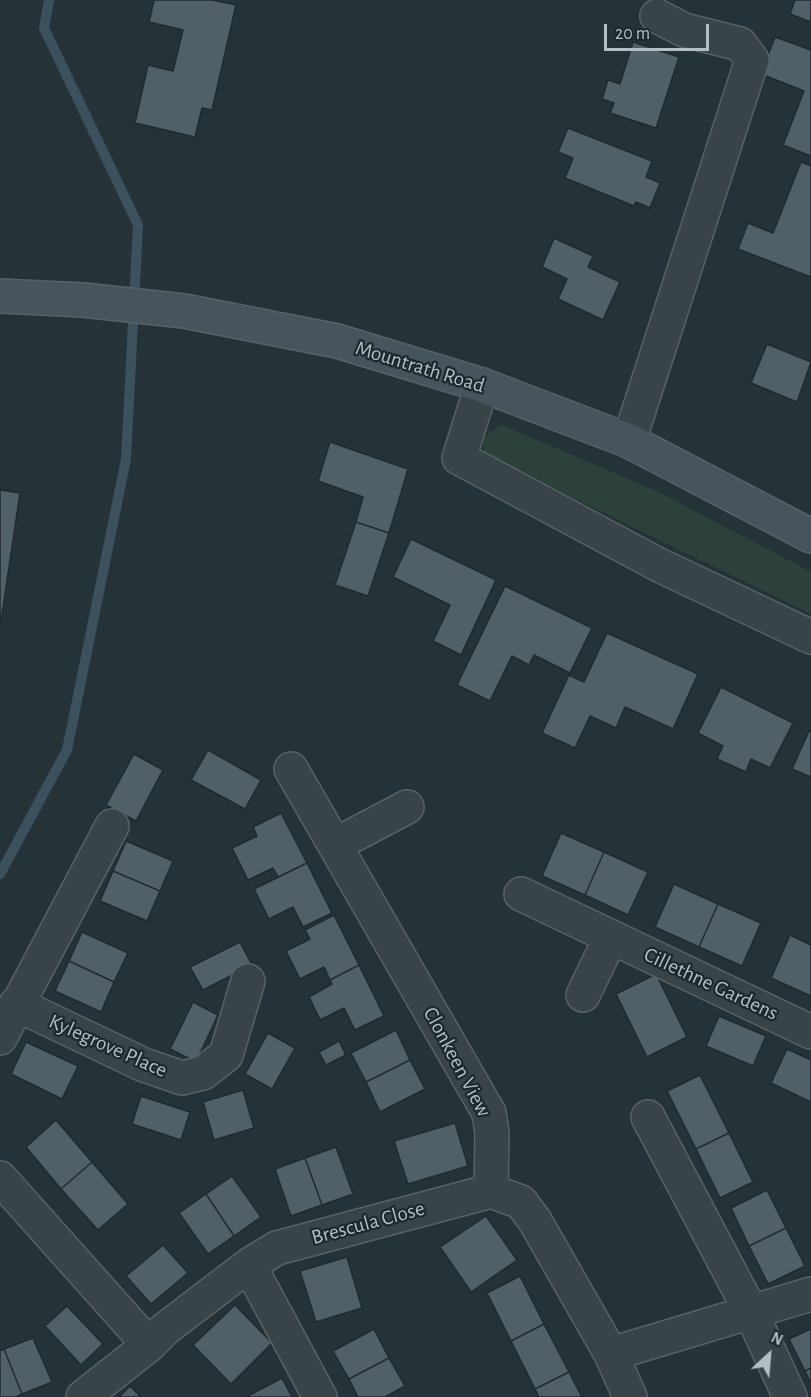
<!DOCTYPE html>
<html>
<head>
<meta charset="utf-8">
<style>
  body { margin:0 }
  #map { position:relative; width:811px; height:1397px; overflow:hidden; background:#253238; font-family:"Alegreya Sans",sans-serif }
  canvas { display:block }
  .north { position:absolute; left:739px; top:1325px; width:60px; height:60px; -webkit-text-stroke:4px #1e292e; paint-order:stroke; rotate:26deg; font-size:16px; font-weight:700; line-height:24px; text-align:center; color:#b4bfc5 }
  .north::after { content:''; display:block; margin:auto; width:21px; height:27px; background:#b4bfc5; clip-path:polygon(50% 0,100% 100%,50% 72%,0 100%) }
  .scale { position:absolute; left:604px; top:24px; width:105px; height:27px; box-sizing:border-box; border:3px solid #b4bfc5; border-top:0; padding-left:8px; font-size:18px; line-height:21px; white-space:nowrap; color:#b4bfc5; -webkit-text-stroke:4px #1e292e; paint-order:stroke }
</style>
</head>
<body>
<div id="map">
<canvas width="811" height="1397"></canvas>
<div class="north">N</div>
<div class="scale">20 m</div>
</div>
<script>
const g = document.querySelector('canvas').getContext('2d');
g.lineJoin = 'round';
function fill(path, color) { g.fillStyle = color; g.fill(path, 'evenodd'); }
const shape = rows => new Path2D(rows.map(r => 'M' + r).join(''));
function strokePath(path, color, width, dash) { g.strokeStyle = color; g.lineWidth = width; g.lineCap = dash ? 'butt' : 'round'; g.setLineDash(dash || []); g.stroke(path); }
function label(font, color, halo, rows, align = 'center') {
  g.font = font + ' "Alegreya Sans",sans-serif'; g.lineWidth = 4.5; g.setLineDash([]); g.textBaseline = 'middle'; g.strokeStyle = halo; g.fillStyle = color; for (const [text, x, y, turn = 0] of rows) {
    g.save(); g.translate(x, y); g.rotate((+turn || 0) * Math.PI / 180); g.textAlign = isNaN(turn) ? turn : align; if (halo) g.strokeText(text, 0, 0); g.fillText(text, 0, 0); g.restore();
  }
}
const green = shape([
  [501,425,655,490,811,572,811,614,485,455,481,439]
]);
const stream = shape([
  [0,874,67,750,126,459,138,225,44,28,49,0]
]);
const building = shape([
  [154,0,212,0,236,5,212,110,202,108,195,137,135,123,148,65,173,71,183,30,149,22,154,0],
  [795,0,811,0,811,22,790,14,795,0],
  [775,37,811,50,811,156,783,145,804,91,761,74,775,37],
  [633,42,679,57,656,128,610,113,614,103,602,99,608,80,620,84,633,42],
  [568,128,652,161,646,177,660,183,650,208,636,202,634,206,565,178,573,158,558,152,568,128],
  [801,162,811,166,811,277,738,249,748,223,773,233,801,162],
  [554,238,593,256,588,267,620,282,603,320,558,299,567,279,542,267,554,238],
  [767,344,811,362,797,402,751,383,767,344],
  [330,442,408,469,389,533,356,522,363,497,318,481,330,442],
  [0,490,20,493,0,628,0,490],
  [356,522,389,533,368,596,335,585,356,522],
  [411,539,496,580,461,655,433,641,450,605,393,577,411,539],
  [505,586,592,628,570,673,534,655,529,665,512,656,490,701,457,685,505,586],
  [607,633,698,674,673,729,625,707,616,728,590,716,575,748,542,733,569,675,584,682,607,633],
  [721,687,793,723,770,768,751,759,746,772,717,759,723,746,698,733,721,687],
  [809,731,811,731,811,777,792,769,809,731],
  [208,750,261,780,245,809,191,780,208,750],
  [134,754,163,770,136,821,106,805,134,754],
  [281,813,307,863,278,877,273,868,248,880,232,848,257,836,253,827,281,813],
  [561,833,604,852,585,895,542,876,561,833],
  [126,841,173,861,160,891,113,871,126,841],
  [604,852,648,872,628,915,585,895,604,852],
  [307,863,332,913,303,927,293,907,269,919,254,889,307,863],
  [113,871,160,891,147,921,100,901,113,871],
  [674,884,718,904,699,947,655,927,674,884],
  [718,904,761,923,742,966,699,947,718,904],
  [334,915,359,965,330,980,324,967,300,979,286,951,310,939,305,930,334,915],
  [82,932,128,953,114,982,69,961,82,932],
  [790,935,811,945,811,996,771,978,790,935],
  [240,942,252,965,203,990,190,967,240,942],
  [69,961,114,982,101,1012,55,991,69,961],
  [359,965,384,1016,355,1030,344,1008,320,1020,309,997,332,984,330,980,359,965],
  [656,974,687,1037,647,1057,616,994,656,974],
  [193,1002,218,1015,196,1062,170,1049,193,1002],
  [719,1016,766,1036,753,1066,706,1046,719,1016],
  [396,1030,410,1060,366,1082,351,1053,396,1030],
  [268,1033,295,1048,272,1089,245,1074,268,1033],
  [339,1041,346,1055,326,1065,319,1052,339,1041],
  [26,1042,78,1066,62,1099,11,1074,26,1042],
  [787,1049,811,1060,811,1102,771,1083,787,1049],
  [410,1060,425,1089,380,1112,366,1082,410,1060],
  [700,1075,729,1133,696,1149,667,1091,700,1075],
  [243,1090,254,1128,214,1140,203,1102,243,1090],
  [141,1096,190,1112,181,1140,132,1124,141,1096],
  [56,1120,92,1162,61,1189,26,1147,56,1120],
  [455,1123,468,1166,408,1184,394,1141,455,1123],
  [729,1133,753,1182,720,1198,696,1149,729,1133],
  [336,1147,353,1194,322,1205,305,1158,336,1147],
  [305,1158,322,1205,291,1216,275,1169,305,1158],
  [92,1162,128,1204,98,1230,61,1189,92,1162],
  [232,1176,261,1217,234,1236,206,1194,232,1176],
  [767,1190,786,1228,749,1246,731,1208,767,1190],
  [206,1194,234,1236,208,1254,179,1213,206,1194],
  [486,1216,517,1260,471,1292,440,1247,486,1216],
  [786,1228,805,1266,768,1284,749,1246,786,1228],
  [163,1245,188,1273,151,1304,126,1276,163,1245],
  [347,1257,362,1308,316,1322,300,1271,347,1257],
  [520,1276,544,1324,511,1341,487,1293,520,1276],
  [235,1305,272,1343,231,1384,193,1345,235,1305],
  [67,1306,103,1344,81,1365,45,1326,67,1306],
  [544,1324,569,1372,535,1389,511,1341,544,1324],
  [374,1329,389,1358,349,1379,333,1351,374,1329],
  [811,1329,811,1368,805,1371,789,1339,811,1329],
  [33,1338,52,1382,22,1394,4,1349,33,1338],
  [4,1349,22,1394,16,1397,0,1397,0,1351,4,1349],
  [389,1358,405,1386,385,1397,358,1397,349,1379,389,1358],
  [811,1368,811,1383,805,1371,811,1368],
  [569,1372,582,1397,539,1397,535,1389,569,1372],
  [282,1378,292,1397,246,1397,282,1378],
  [130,1386,141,1397,119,1397,130,1386]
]);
const minor = shape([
  [482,385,459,458,659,565,811,637],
  [629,441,752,60,740,44,684,30,657,16],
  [291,769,489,1113,492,1133,491,1191],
  [335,845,407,807],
  [521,894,811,1032],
  [583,995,611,937],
  [16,1004,144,1065,182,1078,203,1073,226,1055,248,981],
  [0,1038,112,826],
  [648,1117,751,1312,790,1397],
  [0,1178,149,1345],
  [491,1191,521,1202,535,1221,611,1354,630,1397],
  [249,1265,320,1397],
  [611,1354,811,1294],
  [83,1397,149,1345,165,1329,249,1265,277,1248,491,1191]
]);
const secondary = shape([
  [0,296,83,300,184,311,337,341,482,385,629,441,811,536]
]);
const streetNames = [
  ["Mountrath Road",420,367,17],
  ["Cillethne Gardens",711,984,25],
  ["Kylegrove Place",108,1046,24],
  ["Clonkeen View",457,1062,62],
  ["Brescula Close",368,1223,-15]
];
fill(green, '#2d413b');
strokePath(stream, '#3b525e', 10);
fill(building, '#516067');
strokePath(building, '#202b30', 1.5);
strokePath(minor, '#576267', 36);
strokePath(secondary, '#576267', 36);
strokePath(minor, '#394449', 33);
strokePath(secondary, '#47545c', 33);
label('21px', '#b4bfc5', '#1e292e', streetNames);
</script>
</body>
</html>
